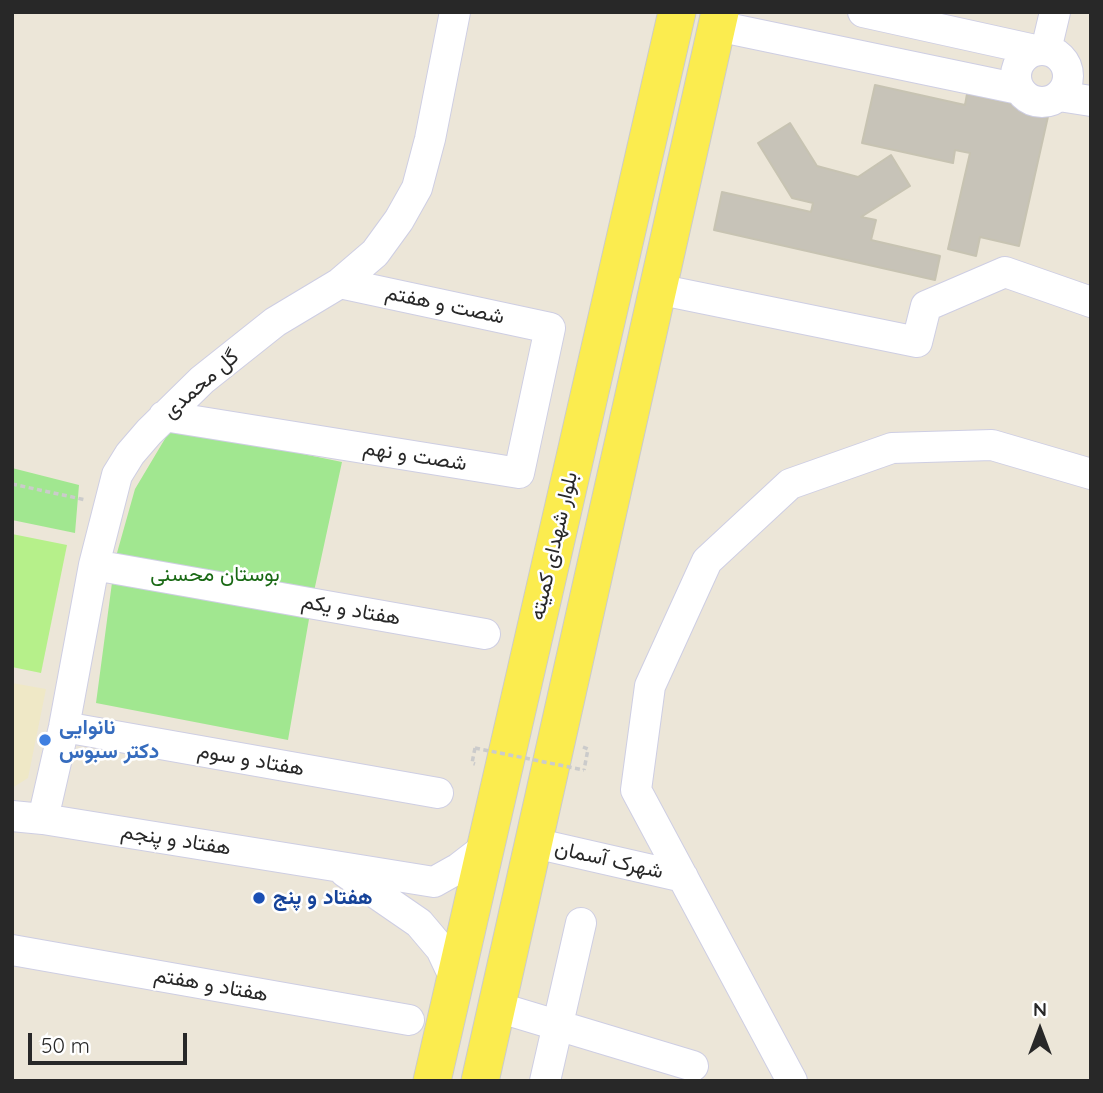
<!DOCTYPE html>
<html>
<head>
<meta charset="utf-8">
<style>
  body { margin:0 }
  #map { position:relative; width:1103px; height:1093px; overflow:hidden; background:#ece6d8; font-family:Quicksand,sans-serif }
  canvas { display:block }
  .frame { position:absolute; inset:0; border:14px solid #282828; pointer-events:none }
  .north { position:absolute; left:1005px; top:995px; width:70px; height:70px; -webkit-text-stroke:5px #fff; paint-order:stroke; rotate:0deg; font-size:19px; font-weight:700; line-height:28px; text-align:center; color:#282828 }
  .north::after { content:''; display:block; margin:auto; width:24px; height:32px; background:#282828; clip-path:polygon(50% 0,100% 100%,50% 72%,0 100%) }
  .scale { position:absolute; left:28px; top:1033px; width:159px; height:32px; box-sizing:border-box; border:4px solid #282828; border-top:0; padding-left:9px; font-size:21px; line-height:24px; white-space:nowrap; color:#282828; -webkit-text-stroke:5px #fff; paint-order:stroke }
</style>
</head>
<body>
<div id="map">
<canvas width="1103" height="1093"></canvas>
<div class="frame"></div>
<div class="north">N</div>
<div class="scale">50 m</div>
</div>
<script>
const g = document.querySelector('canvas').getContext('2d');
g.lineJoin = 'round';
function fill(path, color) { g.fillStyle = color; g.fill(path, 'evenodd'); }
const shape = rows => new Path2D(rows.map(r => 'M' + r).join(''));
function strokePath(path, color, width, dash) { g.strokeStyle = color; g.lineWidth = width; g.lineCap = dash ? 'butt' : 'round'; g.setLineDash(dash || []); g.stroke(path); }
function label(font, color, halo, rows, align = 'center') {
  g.font = font + ' Quicksand,Vazirmatn,sans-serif'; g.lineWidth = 5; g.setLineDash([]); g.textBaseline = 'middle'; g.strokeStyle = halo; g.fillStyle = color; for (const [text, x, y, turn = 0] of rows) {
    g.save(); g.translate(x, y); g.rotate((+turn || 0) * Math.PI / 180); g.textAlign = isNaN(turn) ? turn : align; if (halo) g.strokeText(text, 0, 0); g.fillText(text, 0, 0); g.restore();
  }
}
const education = shape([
  [12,683,46,689,28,778,12,788]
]);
const green = shape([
  [172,427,342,462,313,596,288,740,96,703,115,560,135,489],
  [12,468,79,485,75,533,12,520]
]);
const pitch = shape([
  [12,534,67,545,41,673,12,667]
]);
const building = shape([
  [875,85,965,105,967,94,1049,112,1019,246,980,237,976,256,948,249,970,153,955,150,953,163,862,143,875,85],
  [790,123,817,166,858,177,891,155,910,186,861,217,876,220,871,240,940,256,935,280,714,230,722,192,811,212,813,203,792,198,758,143,790,123]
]);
const path = shape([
  [12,484,86,500],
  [583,747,588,749,584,770],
  [475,748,472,763,475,764]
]);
const minor = shape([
  [863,12,1035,50],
  [717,26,1019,89],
  '1016 76a26 26 0 1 1 52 0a26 26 0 1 1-52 0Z',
  [1046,50,1055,12],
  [1059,96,1091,101],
  [657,289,917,342,926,306,1005,272,1091,302],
  [164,416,519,473,550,328,340,283],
  [94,565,485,634],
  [64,727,438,793],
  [12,816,43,819,434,882,459,868,485,848],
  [43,819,64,727,94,565,117,475,130,454,149,432,202,380,275,322,340,283,375,253,399,220,417,188,430,139,455,12],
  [534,843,683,877],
  [345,872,419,923,441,949,456,981],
  [12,950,409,1020],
  [497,1007,693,1066],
  [545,1081,581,923],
  [792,1081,636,790,650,686,707,561,790,484,892,448,992,445,1091,474]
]);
const major = shape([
  [432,1081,677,12],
  [480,1081,720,12]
]);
const pathBridge = shape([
  [475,748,584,770]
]);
const markers = [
  [45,740,7,"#3f7fe0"],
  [259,898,7,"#1a4fb4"]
];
const streetNames = [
  ["شصت و هفتم",445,305,12],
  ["گل محمدی",201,384,-41],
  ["شصت و نهم",415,456,9],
  ["بلوار شهدای کمیته",554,546,-77],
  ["هفتاد و یکم",351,610,10],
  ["هفتاد و سوم",251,760,10],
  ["هفتاد و پنجم",176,840,9],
  ["شهرک آسمان",609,860,13],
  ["هفتاد و هفتم",211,985,10]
];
const parkNames = [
  ["بوستان محسنی",215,575]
];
const shopNames = [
  ["نانوایی",59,728],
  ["دکتر سبوس",59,752]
];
const transitNames = [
  ["هفتاد و پنج",273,898]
];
fill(education, '#efe8c6');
fill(green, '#a1e790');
fill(pitch, '#b6f08a');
fill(building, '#c7c3b8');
strokePath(building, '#c7c3b2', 2);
strokePath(minor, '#cecee3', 32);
strokePath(major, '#cbcbcb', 39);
strokePath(path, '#cbcbcb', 3.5, [5, 3.5]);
strokePath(minor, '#fff', 30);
strokePath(major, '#fbec4f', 37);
strokePath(pathBridge, '#cbcbcb', 3.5, [5, 3.5]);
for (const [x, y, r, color] of markers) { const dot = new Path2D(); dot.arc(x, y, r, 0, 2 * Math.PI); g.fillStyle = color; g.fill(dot); strokePath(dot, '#fff', 2.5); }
label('21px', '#282828', '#fff', streetNames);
label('21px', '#196914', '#fff', parkNames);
label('bold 21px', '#366cbe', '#fff', shopNames, 'left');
label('bold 21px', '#164399', '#fff', transitNames, 'left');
</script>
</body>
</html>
